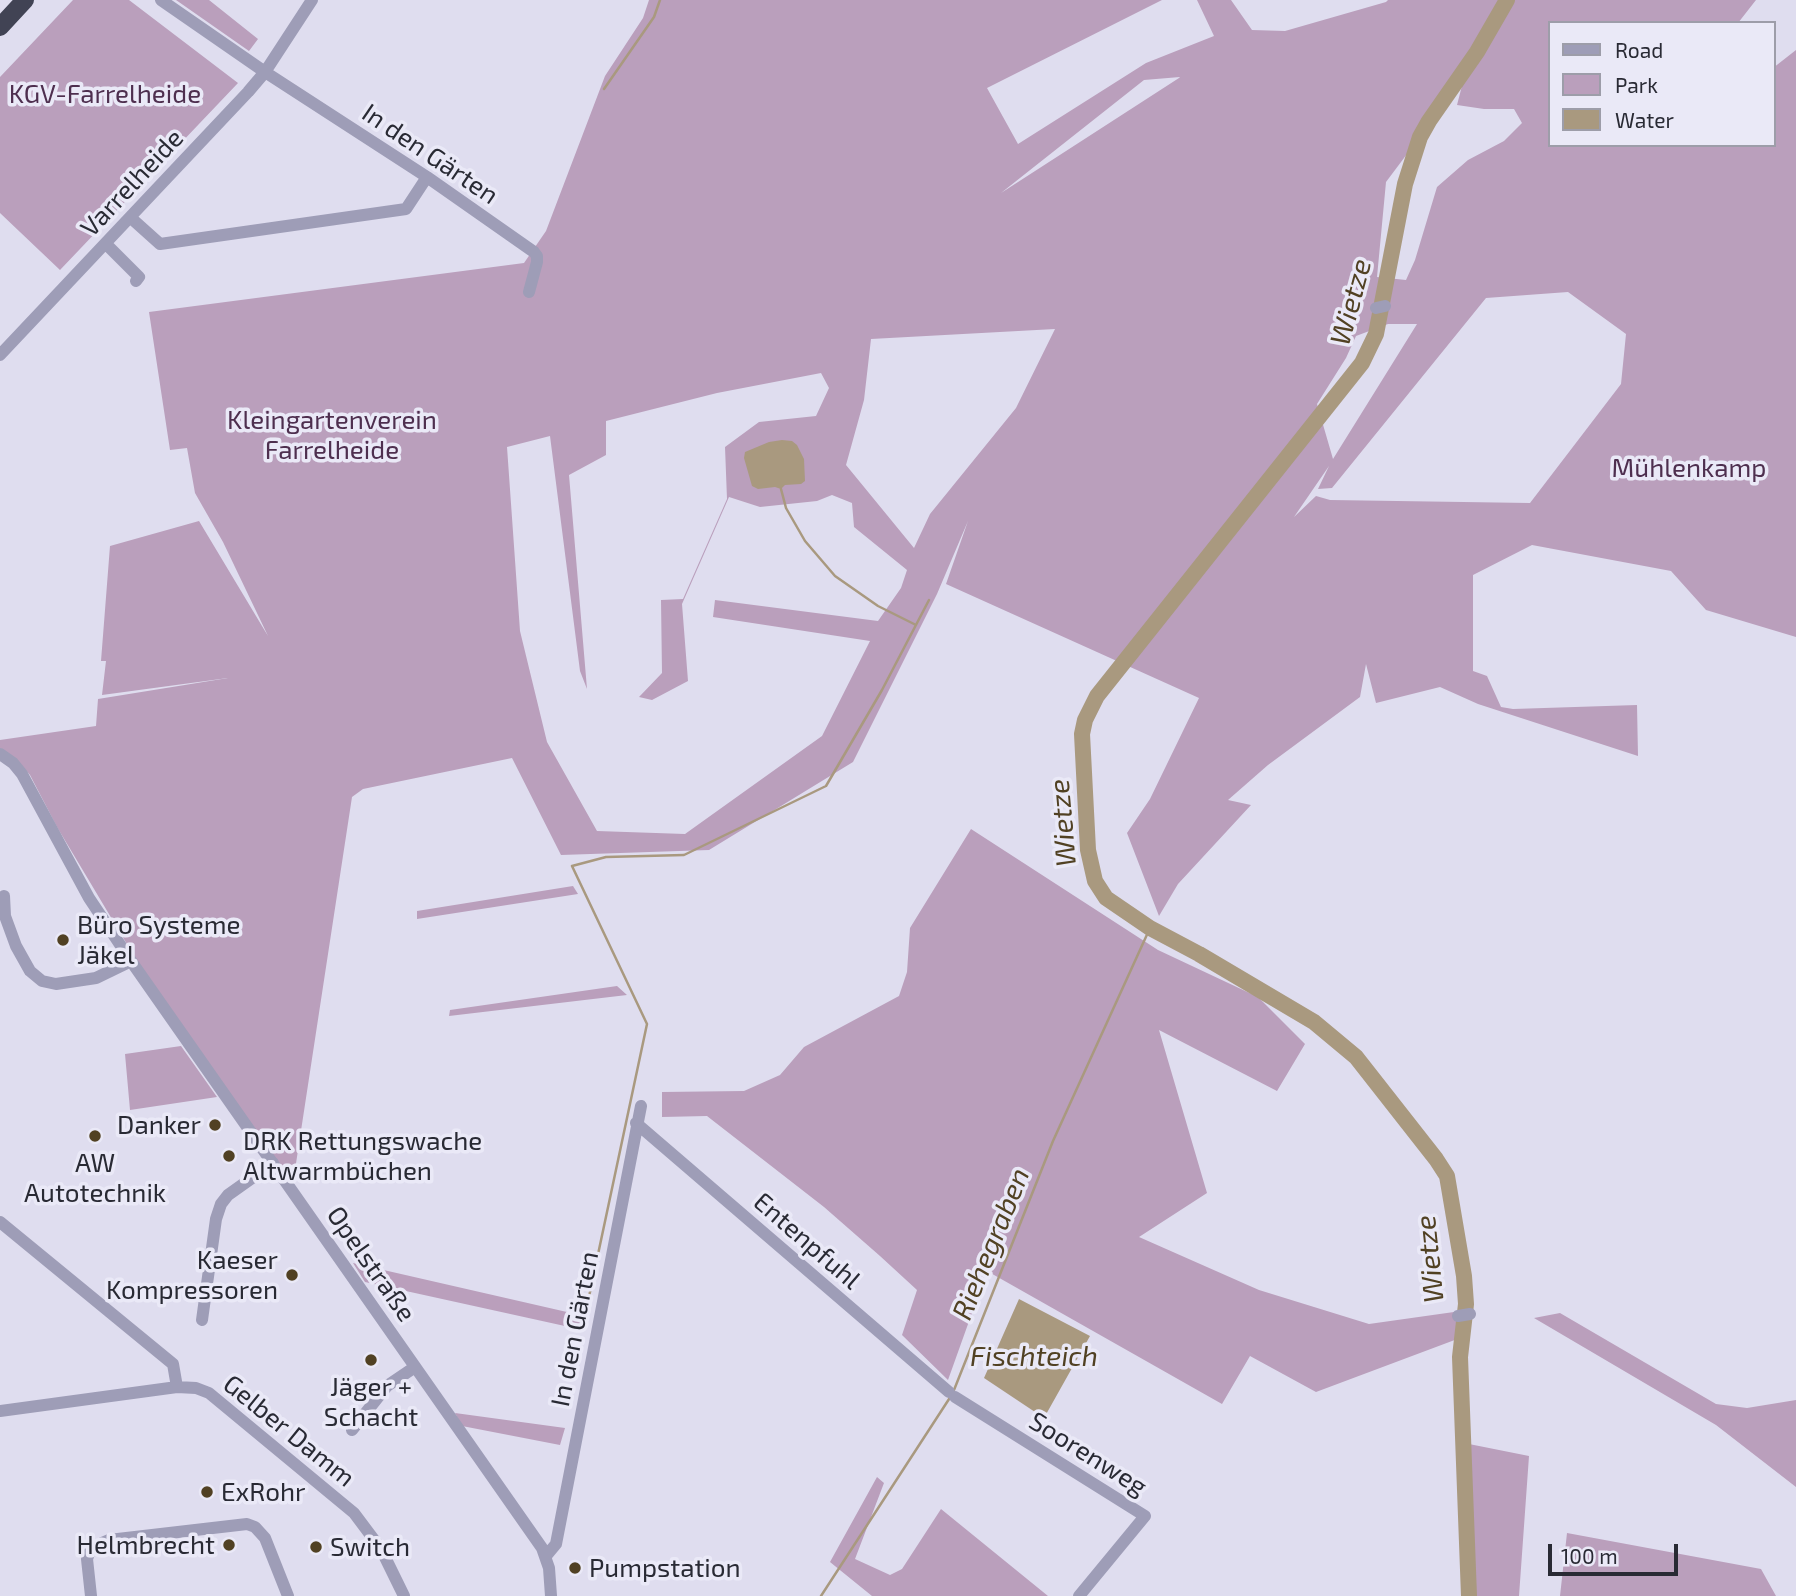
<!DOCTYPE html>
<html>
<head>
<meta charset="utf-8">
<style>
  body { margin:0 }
  #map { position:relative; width:1796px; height:1596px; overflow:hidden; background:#dfddef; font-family:"Exo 2",sans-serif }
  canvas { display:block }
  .legend { position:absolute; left:1548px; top:21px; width:228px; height:126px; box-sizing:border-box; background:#eae9f7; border:2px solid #9d9da9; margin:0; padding:9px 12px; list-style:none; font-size:21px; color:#292a34 }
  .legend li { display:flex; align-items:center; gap:14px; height:35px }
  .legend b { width:35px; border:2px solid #9d9da9 }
  .scale { position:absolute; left:1548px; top:1544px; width:130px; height:32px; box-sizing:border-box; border:4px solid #292a34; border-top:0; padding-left:9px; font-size:21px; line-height:24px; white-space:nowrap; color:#292a34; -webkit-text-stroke:5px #eae9f7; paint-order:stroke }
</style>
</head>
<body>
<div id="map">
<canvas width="1796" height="1596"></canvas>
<ul class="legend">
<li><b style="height:9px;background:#9e9db7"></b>Road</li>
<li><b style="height:19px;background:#ba9fbc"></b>Park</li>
<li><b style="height:19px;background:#a9997f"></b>Water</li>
</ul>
<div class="scale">100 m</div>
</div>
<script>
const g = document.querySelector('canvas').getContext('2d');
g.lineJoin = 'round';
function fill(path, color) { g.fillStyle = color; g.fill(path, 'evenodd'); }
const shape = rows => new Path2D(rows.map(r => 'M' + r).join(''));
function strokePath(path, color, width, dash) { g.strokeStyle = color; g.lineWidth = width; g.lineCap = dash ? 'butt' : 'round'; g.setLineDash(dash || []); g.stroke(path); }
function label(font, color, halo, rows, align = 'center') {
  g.font = font + ' "Exo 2",sans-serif'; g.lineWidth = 7; g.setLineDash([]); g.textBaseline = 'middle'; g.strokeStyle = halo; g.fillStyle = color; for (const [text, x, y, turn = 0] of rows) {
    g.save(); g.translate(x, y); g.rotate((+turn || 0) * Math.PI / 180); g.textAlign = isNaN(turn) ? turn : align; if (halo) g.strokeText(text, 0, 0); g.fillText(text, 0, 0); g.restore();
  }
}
const green = shape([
  [73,0,129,0,238,83,60,270,0,213,0,77],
  [176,0,209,0,258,39,249,51],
  [649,0,1162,0,987,88,1018,144,1146,63,1214,36,1197,0,1231,0,1252,30,1285,31,1386,2,1388,0,1756,0,1738,23,1549,23,1549,145,1773,145,1773,68,1796,50,1796,637,1706,610,1671,571,1532,545,1473,575,1473,671,1487,676,1501,707,1513,709,1637,705,1638,756,1478,704,1440,687,1376,703,1366,664,1360,697,1268,765,1228,800,1251,805,1178,884,1159,916,1127,833,1150,799,1199,698,946,584,968,521,937,594,853,762,709,850,561,855,512,758,363,789,352,797,293,1183,140,966,57,827,30,775,15,758,0,748,0,740,96,726,98,699,228,678,102,695,106,661,101,661,110,546,199,521,268,636,223,542,195,493,187,448,170,450,149,312,524,263,546,231,605,76,643,18],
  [1180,77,1179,78,1001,193,1144,80],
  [1464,78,1457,105,1484,109,1514,109,1522,123,1504,141,1468,160,1437,187,1415,260,1406,280,1377,277,1386,182],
  [1568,292,1626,334,1621,384,1530,503,1330,500,1316,496,1294,517,1329,466,1318,489,1332,488,1486,298],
  [1388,324,1417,324,1333,459,1317,404,1346,358,1356,336],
  [1055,329,1016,408,930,514,914,548,846,465,864,400,871,339],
  [821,373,829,388,816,416,759,422,725,447,727,499,683,599,661,600,662,673,639,697,652,700,688,681,682,604,729,497,760,507,817,501,832,495,852,503,854,527,907,570,901,588,878,621,715,600,713,617,870,641,822,736,685,834,597,831,547,742,520,631,507,447,550,436,580,671,587,689,569,475,606,455,606,421,717,393],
  [971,829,1158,950,1258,997,1305,1044,1277,1091,1159,1030,1207,1193,1139,1237,1259,1290,1369,1324,1461,1311,1460,1338,1316,1392,1250,1356,1222,1404,987,1271,948,1380,902,1335,917,1290,880,1256,824,1207,707,1116,662,1117,662,1092,744,1091,780,1075,804,1047,899,996,907,972,910,928],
  [573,886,578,894,417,919,417,911],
  [617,986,627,995,449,1016,450,1010],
  [181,1046,217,1097,130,1110,125,1054],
  [353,1263,580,1315,583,1330,365,1282],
  [1560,1313,1716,1404,1747,1408,1796,1400,1796,1487,1716,1425,1534,1318],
  [455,1413,565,1428,560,1445,462,1426],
  [1464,1443,1529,1456,1519,1596,1469,1596],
  [877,1477,884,1483,855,1559,890,1575,902,1569,941,1509,1048,1596,872,1596,830,1562],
  [1567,1533,1761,1569,1776,1596,1560,1596]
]);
const water = shape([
  [782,440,792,441,797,445,804,459,805,481,801,484,785,485,781,489,775,487,758,489,752,486,744,458,745,452,769,442],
  [1019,1299,1090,1336,1044,1418,984,1378]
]);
const stream = shape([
  [604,89,654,17,660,0],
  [781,489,786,508,805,541,835,576,878,606,916,625],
  [587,1306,647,1024,572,866,606,857,684,855,826,786,882,690,929,600],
  [954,1390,1053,1141,1150,928],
  [821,1596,951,1396]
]);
const river = shape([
  [1469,1596,1460,1357,1466,1304,1464,1276,1447,1176,1436,1159,1356,1057,1314,1022,1199,954,1150,928,1106,898,1095,881,1088,850,1082,734,1085,720,1097,696,1362,363,1376,334,1405,184,1420,137,1429,121,1477,52,1507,0]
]);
const minor = shape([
  [161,0,265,72,427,177,534,252,537,256,537,262,529,292],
  [131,218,160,244,406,209,427,177],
  [106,244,139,277,136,281],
  [1376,308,1385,306],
  [0,355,248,92,265,72,312,0],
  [0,754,13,763,22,774,89,898,131,961,542,1548,549,1568,551,1596],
  [4,896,5,916,16,946,30,971,42,981,56,984,96,978,131,961],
  [636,1123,949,1392],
  [0,1222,173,1364,177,1387],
  [1458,1316,1470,1314],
  [202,1320,216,1219,221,1204,228,1195,273,1163],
  [955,1397,1145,1516,1079,1596],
  [0,1411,177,1387,196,1388,209,1393,354,1513,381,1549,404,1596],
  [352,1430,387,1386,415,1367],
  [546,1556,556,1544,641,1106],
  [91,1596,87,1559,90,1551,102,1543,109,1540,247,1524,255,1527,265,1538,288,1596]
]);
const highway = shape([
  [0,27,25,0]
]);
const markers = [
  [63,940,7,"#514123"],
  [215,1125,7,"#514123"],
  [95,1136,7,"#514123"],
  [229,1156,7,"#514123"],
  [292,1275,7,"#514123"],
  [371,1360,7,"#514123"],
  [207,1492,7,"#514123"],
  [229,1545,7,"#514123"],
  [316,1547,7,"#514123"],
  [575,1568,7,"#514123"]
];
const parkNames = [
  ["KGV-Farrelheide",105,94],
  ["Kleingartenverein",332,420],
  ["Farrelheide",332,450],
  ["Mühlenkamp",1689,468]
];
const streetNames = [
  ["In den Gärten",430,154,34],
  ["Varrelheide",132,183,-47],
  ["Entenpfuhl",807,1241,41],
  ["Opelstraße",371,1264,55],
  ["In den Gärten",575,1329,-79],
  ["Gelber Damm",289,1431,39],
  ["Soorenweg",1088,1454,32]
];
const poiNames = [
  ["Büro Systeme",77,925],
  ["Jäkel",77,955],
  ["Danker",201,1125,"right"],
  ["DRK Rettungswache",243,1141],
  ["Altwarmbüchen",243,1171],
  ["AW",95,1163,"center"],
  ["Autotechnik",95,1193,"center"],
  ["Kaeser",278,1260,"right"],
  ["Kompressoren",278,1290,"right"],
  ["Jäger +",371,1387,"center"],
  ["Schacht",371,1417,"center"],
  ["ExRohr",221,1492],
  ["Helmbrecht",215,1545,"right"],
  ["Switch",330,1547],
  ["Pumpstation",589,1568]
];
const waterNames = [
  ["Wietze",1351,302,-75],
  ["Wietze",1063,823,-95],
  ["Riehegraben",991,1244,-68],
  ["Wietze",1430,1259,-96],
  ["Fischteich",1034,1357]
];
fill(green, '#ba9fbc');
fill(water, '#a9997f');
strokePath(stream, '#a9997f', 2.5);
strokePath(river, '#a9997f', 16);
strokePath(minor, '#9e9db7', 12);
strokePath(highway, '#414354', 18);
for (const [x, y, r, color] of markers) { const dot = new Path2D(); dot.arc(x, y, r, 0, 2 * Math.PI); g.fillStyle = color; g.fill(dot); strokePath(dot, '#eae9f7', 2.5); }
label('26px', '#4e2f4f', '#eae9f7', parkNames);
label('26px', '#292a34', '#eae9f7', streetNames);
label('26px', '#292a34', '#eae9f7', poiNames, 'left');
label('italic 28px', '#514123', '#eae9f7', waterNames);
</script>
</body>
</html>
